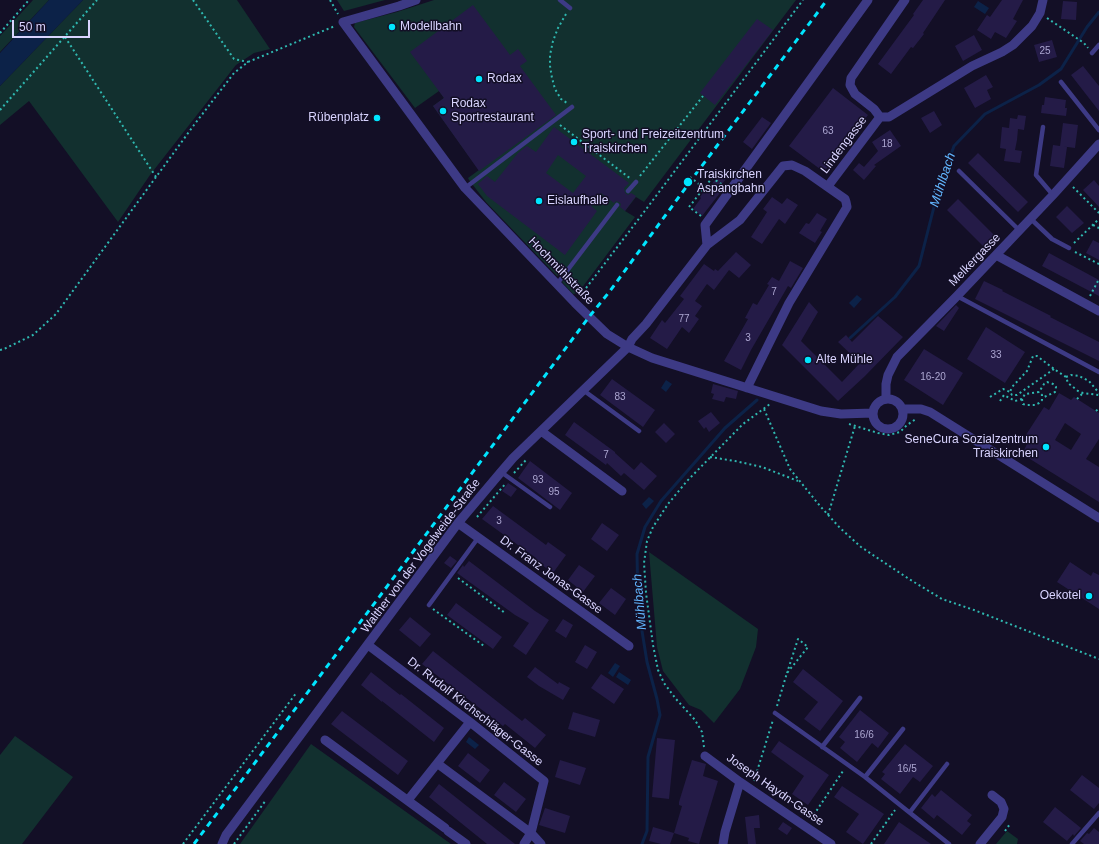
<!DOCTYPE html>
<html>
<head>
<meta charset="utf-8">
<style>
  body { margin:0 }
  #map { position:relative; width:1099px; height:844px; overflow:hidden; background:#130f26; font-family:Helvetica,sans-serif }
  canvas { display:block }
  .scale { position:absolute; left:12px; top:20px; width:78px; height:18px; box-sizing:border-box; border:2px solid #d9d4ff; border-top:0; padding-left:5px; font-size:12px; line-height:14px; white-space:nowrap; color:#d9d4ff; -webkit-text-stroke:3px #130f26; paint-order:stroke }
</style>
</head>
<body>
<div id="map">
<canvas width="1099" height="844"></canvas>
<div class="scale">50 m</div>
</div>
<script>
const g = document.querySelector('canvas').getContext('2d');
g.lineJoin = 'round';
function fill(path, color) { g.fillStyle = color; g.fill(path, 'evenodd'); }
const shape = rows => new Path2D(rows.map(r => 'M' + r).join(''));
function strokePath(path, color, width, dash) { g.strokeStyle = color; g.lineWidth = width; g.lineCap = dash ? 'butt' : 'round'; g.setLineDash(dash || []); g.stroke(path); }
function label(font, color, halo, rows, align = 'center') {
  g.font = font + ' Helvetica,sans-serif'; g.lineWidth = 3; g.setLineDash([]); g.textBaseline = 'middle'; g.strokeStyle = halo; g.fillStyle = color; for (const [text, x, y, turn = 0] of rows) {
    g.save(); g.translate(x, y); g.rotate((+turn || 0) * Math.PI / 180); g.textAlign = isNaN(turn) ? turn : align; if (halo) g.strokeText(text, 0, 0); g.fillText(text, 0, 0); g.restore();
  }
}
const green = shape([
  [33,0,49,0,0,52,0,36],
  [83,0,237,0,270,49,254,53,236,65,150,175,118,222,29,101,0,125,0,86],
  [337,0,385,0,344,11],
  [434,0,796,0,644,202,636,197,625,211,635,217,578,293,573,294,562,282,564,279,559,275,557,276,486,202,469,180,468,178,479,170,433,106,444,98,439,91,415,108,354,27,355,23,397,12],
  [649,552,758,629,756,647,740,689,714,723,701,710,689,705,663,671,657,647],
  [15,736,73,777,22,844,0,844,0,755],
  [311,744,451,844,240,844],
  [1007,831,1018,839,1017,844,996,844]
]);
const water = shape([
  [49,0,83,0,0,86,0,53],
  [978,1,989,8,985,14,974,7],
  [857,295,862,299,854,308,849,303],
  [666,380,672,384,666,392,661,388],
  [649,497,654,501,646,509,642,504],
  [615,663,620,666,613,677,608,673],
  [619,672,631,680,628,685,616,677],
  [469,737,479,745,475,749,466,742]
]);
const stream = shape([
  [850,338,895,297,919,266,938,191,954,146,985,114,1039,85,1061,69,1087,27,1099,12],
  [642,844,647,831,648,757,660,715,657,699,647,662,638,606,637,554,645,527,661,501,725,428,757,400]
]);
const building = shape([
  [923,0,945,0,923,33,924,34,913,48,911,47,891,74,878,64,914,15,913,14],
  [1002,0,1023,0,1013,19,1017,21,1006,38,995,32,991,39,977,30,987,15,990,17],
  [1063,1,1077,2,1076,20,1061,19],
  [473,5,510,55,518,49,527,61,520,66,556,115,479,171,433,106,444,98,410,52],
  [757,19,773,30,715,105,700,93],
  [974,35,982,50,963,61,955,46],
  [1052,40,1057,57,1039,62,1034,45],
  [1083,66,1099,86,1099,111,1071,75],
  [986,75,993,87,987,90,991,99,975,108,964,88],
  [833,88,868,115,824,172,789,146],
  [1045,97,1066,100,1065,108,1067,108,1066,116,1041,113,1042,105,1044,105],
  [934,111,942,125,930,133,921,118],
  [1018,115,1026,116,1024,130,1018,129,1017,140,1015,150,1022,151,1020,163,1004,161,1006,149,1000,148,1002,127,1009,128,1010,118,1017,119],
  [762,117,771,123,752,149,743,142],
  [1063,123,1078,125,1075,148,1060,146],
  [554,127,629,183,624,188,625,193,628,195,631,193,636,196,625,211,620,207,621,204,619,202,616,201,614,203,601,193,591,206,597,211,565,255,487,196,478,184,487,176,495,182,518,153,527,146,536,152],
  [558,155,586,176,573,193,546,173],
  [890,130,901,146,874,165,876,166,864,180,853,170,859,163,864,167,878,151,872,142],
  [1053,145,1067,147,1064,168,1050,166],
  [978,153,1028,202,1018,212,968,163],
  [721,172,728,177,720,186,722,188,719,192,720,193,702,216,693,209,701,198,700,197,709,184,711,185],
  [1094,180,1099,186,1099,207,1083,190],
  [772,197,782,204,787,198,798,205,785,224,779,219,762,244,751,237,767,212,763,209],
  [958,199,995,236,984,247,947,210],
  [1067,206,1084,223,1072,233,1056,217],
  [817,213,827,219,820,231,822,232,815,243,799,233,806,223,809,224],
  [1093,240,1099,243,1099,260,1086,253],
  [736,252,751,265,739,278,729,270,714,290,707,284,695,301,702,306,695,316,699,319,689,333,682,327,667,349,650,338,662,320,665,323,684,299,680,296,704,264,714,271,715,269,718,271],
  [1049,253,1099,280,1099,296,1042,266],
  [790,261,803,268,791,288,788,286,751,350,741,370,724,361,748,319,745,318,753,303,757,305,769,285,767,284,772,277,779,281],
  [984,281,1003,290,1002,291,1051,316,1050,317,1099,342,1099,361,975,299],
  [809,302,818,312,801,341,842,382,860,363,838,342,846,335,852,342,878,316,903,337,865,376,838,401,782,345],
  [956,305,959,308,944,331,936,326],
  [986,327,1025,352,1005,383,967,359],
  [924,349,963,373,943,405,904,380],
  [612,379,655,410,643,427,600,395],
  [713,384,738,391,736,399,726,397,724,402,712,399,714,394,711,393],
  [1059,393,1071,400,1074,397,1099,413,1099,439,1086,459,1099,467,1099,502,1022,454,1027,444,1022,441,1044,407,1049,410],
  [1065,423,1081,434,1071,450,1055,440],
  [711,412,720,423,709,432,706,427,704,429,698,421],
  [574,422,615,452,615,453,634,470,641,462,657,476,644,490,624,473,621,476,607,463,606,465,565,435],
  [664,423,675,434,666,443,655,432],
  [530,461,572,493,560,510,518,478],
  [508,483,517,489,511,497,502,491],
  [493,506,546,545,548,542,566,555,553,573,535,560,536,558,482,519],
  [602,523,619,535,607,551,591,539],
  [450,556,457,561,451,568,444,563],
  [469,561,535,611,549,620,526,655,513,646,529,623,515,615,457,573,463,565,464,567],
  [1070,562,1091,576,1093,572,1099,575,1099,609,1057,582],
  [579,565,595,576,583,592,568,580],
  [611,588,626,599,615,615,599,603],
  [456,603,502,637,493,649,447,615],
  [410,617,431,634,420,647,399,630],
  [563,619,573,625,566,638,555,631],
  [585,645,597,652,587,669,575,662],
  [433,651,522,721,525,718,546,735,535,748,505,724,503,726,422,664],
  [535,667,558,684,559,682,570,688,563,700,539,686,527,677],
  [803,669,843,701,820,731,804,719,818,702,793,682],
  [371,672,400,695,401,694,444,728,434,742,382,701,382,702,361,685],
  [601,674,624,689,614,704,591,688],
  [860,710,889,733,878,748,872,743,857,762,840,748,845,742,839,737],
  [342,711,408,761,398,775,331,724],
  [573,712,600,720,595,737,568,729],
  [657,738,675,740,669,799,652,797],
  [779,741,829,775,808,805,792,794,804,776,771,752],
  [905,744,933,766,920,782,913,777,900,794,881,779,885,774,882,772],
  [468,753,490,770,480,783,458,766],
  [560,760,586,768,580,785,555,777],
  [692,760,706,764,703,776,718,781,699,844,688,841,689,838,674,833,682,806,679,805,679,802],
  [1082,775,1099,788,1099,803,1094,809,1070,790],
  [504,782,526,799,516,812,494,795],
  [439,784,487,822,515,844,487,844,429,797],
  [842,786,884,814,863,844,846,832,859,814,834,797],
  [941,790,972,815,967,821,971,824,962,835,937,815,934,819,921,808,932,794,935,797],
  [1055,807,1081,828,1074,836,1073,834,1067,841,1043,822],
  [545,808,570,816,565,833,539,825],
  [759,815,760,828,754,828,756,844,748,844,745,817],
  [783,822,792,828,787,835,778,829],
  [899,822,931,844,884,844],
  [653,827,674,833,670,844,661,844,649,841],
  [1094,828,1099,832,1099,844,1084,844,1080,841,1087,833,1089,834]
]);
const path = shape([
  [193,0,234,59,248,62],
  [330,0,338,14],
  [566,14,558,28,553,41,550,55,550,66,552,78,555,89,561,99,567,103],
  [1047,18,1084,43,1088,48],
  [0,33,29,0],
  [65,37,156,177],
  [0,110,97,0],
  [560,125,631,179],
  [640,176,703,96],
  [690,177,704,188,712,178,723,185],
  [1073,187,1099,213],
  [701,216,689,207,704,188],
  [1093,225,1099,228],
  [1074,243,1099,219],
  [1075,252,1099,264],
  [580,296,644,212,803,0],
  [1090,296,1099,279],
  [0,350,4,349,33,335,56,314,194,125,234,73,248,62,335,26],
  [1054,369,1017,395,1012,395,1010,392,1012,387,1027,371,1033,356,1037,356,1054,369,1066,377,1068,383,1078,391,1083,393,1099,395],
  [1066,377,1071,375,1079,376,1089,381,1099,393],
  [990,397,1003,389,1010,392],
  [1022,399,1023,404,1026,405,1035,405,1039,403,1042,400,1042,395,1039,392],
  [1077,399,1083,393],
  [1000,401,1004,395,1015,401,1022,399,1025,394,1039,392,1044,384,1047,382,1053,384,1056,387,1055,392,1042,398],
  [764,409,790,469,820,506,840,528,861,547,909,579,942,599,974,610,1099,659],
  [1096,411,1099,408],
  [849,424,878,433,889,435,900,432,907,425,916,419],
  [1009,440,1024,439],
  [710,457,735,461,762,467,798,481],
  [514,473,526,460],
  [828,515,855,426],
  [477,517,506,483],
  [458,578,505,613],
  [433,609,484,646],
  [777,706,787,673,808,647,798,639,787,673],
  [704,747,702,732,695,720,676,699,664,683,658,670,653,645,646,593,644,563,647,541,653,527,668,504,687,481,743,424,770,404],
  [754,781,773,720],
  [811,819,843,771],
  [1005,831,1010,824,1009,824],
  [183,844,297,692],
  [234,844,266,800],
  [871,844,895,810]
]);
const lane = shape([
  [560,0,570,8],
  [1092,53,1099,45],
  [1061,82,1099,130],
  [1043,127,1036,175,1053,195],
  [959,171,1019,230],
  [465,188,572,107],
  [628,191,636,182],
  [1031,219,1052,239,1069,248],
  [557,284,617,205],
  [957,296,1099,372],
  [583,390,639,431],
  [501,472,550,507],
  [429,605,478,538],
  [775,713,865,777,949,844],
  [822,747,860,698],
  [865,777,903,729],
  [910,812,947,764],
  [1072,844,1099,813]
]);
const street = shape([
  [416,0,399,6,343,22,465,188,575,303,607,334,628,347,652,358,821,411,841,414,873,413],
  [880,117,889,117,972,66,1002,52,1013,45,1032,26,1040,13,1043,0],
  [880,117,874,109,855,94,850,85,851,78,905,0],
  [828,186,880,117],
  [707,245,705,225,868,0],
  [996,255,1099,311],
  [886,399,886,384,888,375,897,357,957,296,1053,195,1099,144],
  '873 414a15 15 0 1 1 30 0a15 15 0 1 1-30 0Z',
  [902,409,921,409,930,412,1099,518],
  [541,431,622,491],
  [458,523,629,646],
  [368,645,470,722,544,781,531,833,541,844],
  [325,740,445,828],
  [705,756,740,782,831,844],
  [438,764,531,833,524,844],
  [408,800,470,722],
  [448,831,466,844],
  [222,844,226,835,458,523,501,472,513,458,628,347,632,339,646,324,707,245,740,220,783,166,792,165,805,171,845,199,846,202,847,207,789,303,747,388],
  [723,844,725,832,740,782],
  [980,844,1002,817,1004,809,1001,802,992,795]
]);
const rail = shape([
  [194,844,589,317,610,291,695,175,827,0]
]);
const markers = [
  [392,27,4,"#00e5ff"],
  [479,79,4,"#00e5ff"],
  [443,111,4,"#00e5ff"],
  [377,118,4,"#00e5ff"],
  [574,142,4,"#00e5ff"],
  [688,182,5,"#00e5ff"],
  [539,201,4,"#00e5ff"],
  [808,360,4,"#00e5ff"],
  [1046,447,4,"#00e5ff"],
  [1089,596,4,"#00e5ff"]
];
const numberNames = [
  ["25",1045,51],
  ["63",828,131],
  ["18",887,144],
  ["7",774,292],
  ["77",684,319],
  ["3",748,338],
  ["33",996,355],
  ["16-20",933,377],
  ["83",620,397],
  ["7",606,455],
  ["93",538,480],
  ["95",554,492],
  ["3",499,521],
  ["16/6",864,735],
  ["16/5",907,769]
];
const poiNames = [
  ["Modellbahn",400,27],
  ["Rodax",487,79],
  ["Rodax",451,104],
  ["Sportrestaurant",451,118],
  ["Rübenplatz",369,118,"right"],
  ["Sport- und Freizeitzentrum",582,135],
  ["Traiskirchen",582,149],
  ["Traiskirchen",697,175],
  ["Aspangbahn",697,189],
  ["Eislaufhalle",547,201],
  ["Alte Mühle",816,360],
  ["SeneCura Sozialzentrum",1038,440,"right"],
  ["Traiskirchen",1038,454,"right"],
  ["Oekotel",1081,596,"right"]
];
const streetNames = [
  ["Lindengasse",844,145,-53],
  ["Melkergasse",975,260,-46],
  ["Hochmühlstraße",561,271,46],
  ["Walther von der Vogelweide-Straße",421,556,-53],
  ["Dr. Franz Jonas-Gasse",551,575,36],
  ["Dr. Rudolf Kirchschläger-Gasse",475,712,38],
  ["Joseph Haydn-Gasse",775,790,35]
];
const waterNames = [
  ["Mühlbach",943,180,-72],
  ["Mühlbach",640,602,-95]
];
fill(green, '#12302f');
fill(water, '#0c2248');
strokePath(stream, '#0c2248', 3);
fill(building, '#241b47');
strokePath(path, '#2fb8b0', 2, [2, 3]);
strokePath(lane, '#3d3a85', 4.5);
strokePath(street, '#3d3a85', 9);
strokePath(rail, '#00e5ff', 3, [6, 5]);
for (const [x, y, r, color] of markers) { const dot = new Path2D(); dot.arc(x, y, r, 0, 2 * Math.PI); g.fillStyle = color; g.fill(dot); strokePath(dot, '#130f26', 1.5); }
label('10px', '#aca6d1', null, numberNames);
label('12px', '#d9d4ff', '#130f26', poiNames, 'left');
label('12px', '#d9d4ff', '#130f26', streetNames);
label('italic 13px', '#62b6ff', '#130f26', waterNames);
</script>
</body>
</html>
